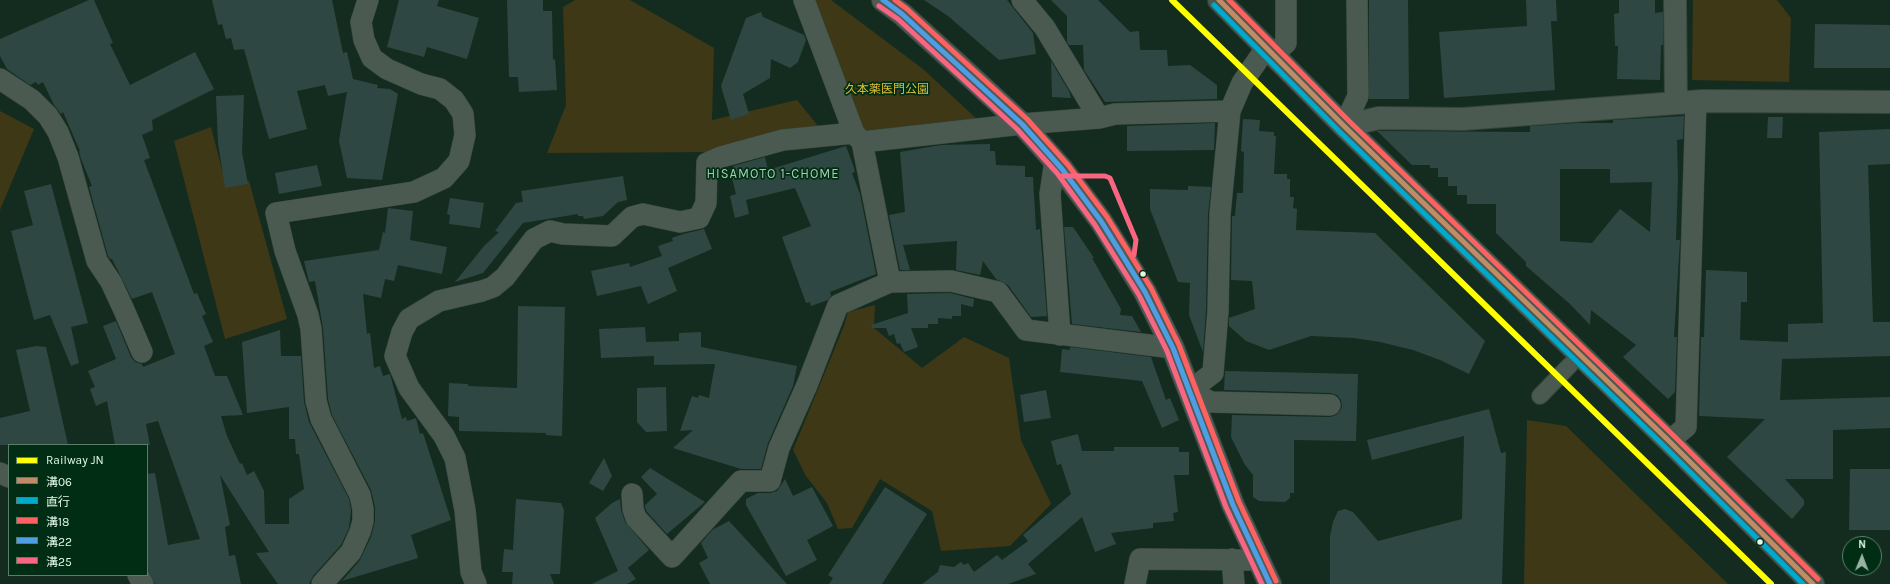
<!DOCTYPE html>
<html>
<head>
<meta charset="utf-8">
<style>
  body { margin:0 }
  #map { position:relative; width:1890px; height:584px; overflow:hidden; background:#142c1f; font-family:Karla,"Noto Sans JP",sans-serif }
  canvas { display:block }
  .legend { position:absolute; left:8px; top:444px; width:140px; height:132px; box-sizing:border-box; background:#002d14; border:1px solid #5a7e69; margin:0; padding:5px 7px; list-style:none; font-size:12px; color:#e1f8e8 }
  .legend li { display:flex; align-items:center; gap:8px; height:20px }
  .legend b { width:20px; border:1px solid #5a7e69 }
  .north { position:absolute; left:1842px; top:536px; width:40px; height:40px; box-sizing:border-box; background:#002d14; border:1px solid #5a7e69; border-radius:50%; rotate:1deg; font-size:11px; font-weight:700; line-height:16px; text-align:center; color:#e1f8e8 }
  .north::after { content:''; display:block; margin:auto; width:14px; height:18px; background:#99b1a2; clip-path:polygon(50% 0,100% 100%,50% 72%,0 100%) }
</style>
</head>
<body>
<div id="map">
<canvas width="1890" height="584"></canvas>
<ul class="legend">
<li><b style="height:5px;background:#ff0"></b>Railway JN</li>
<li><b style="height:5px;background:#c18c65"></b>溝06</li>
<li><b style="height:5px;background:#00a9ce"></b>直行</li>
<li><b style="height:5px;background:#ff6060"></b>溝18</li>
<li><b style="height:5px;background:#4d9ee5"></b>溝22</li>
<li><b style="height:5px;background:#fa6682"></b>溝25</li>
</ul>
<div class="north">N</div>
</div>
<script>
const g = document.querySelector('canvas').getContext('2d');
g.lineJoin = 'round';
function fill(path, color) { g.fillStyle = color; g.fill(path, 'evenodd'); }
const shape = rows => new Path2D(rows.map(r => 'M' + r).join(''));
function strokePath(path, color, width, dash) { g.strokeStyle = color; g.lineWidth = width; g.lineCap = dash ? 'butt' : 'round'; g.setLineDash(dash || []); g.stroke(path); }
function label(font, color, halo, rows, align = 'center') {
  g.font = font + ' Karla,"Noto Sans JP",sans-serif'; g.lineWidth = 3.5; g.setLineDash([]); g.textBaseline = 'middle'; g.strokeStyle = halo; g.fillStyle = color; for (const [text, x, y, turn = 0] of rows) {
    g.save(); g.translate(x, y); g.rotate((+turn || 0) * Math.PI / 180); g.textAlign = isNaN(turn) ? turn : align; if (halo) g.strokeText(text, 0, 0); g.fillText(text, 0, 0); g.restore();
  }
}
const green = shape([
  [575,0,630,0,714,48,712,120,797,100,823,132,714,152,547,153,566,105,563,7],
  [810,0,831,0,923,69,979,121,862,131],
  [1693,0,1777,0,1791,18,1789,82,1692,80],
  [0,111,34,129,0,210],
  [211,127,225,181,249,181,287,319,225,339,174,141],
  [875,305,874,328,922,368,964,337,1009,358,1021,440,1051,504,1010,546,941,551,932,511,880,479,852,528,838,529,827,503,806,476,793,450,844,326,848,312],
  [1527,420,1566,426,1728,584,1524,584]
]);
const building = shape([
  [89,0,94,0,113,43,110,44,130,85,195,52,214,89,152,120,153,130,142,135,150,158,144,160,194,294,197,293,206,314,202,316,213,342,204,346,215,376,227,376,243,415,221,416,227,436,240,464,242,463,247,475,254,471,264,491,265,524,289,524,289,499,304,489,299,454,296,454,295,439,289,439,289,407,247,413,242,342,280,330,281,356,301,356,304,402,309,422,349,499,351,510,349,528,341,545,313,576,309,584,278,584,256,553,269,552,220,475,230,525,225,527,229,556,235,555,241,584,155,584,147,568,147,474,155,473,168,545,200,539,158,421,146,424,150,445,115,445,107,401,96,406,90,389,95,387,88,371,116,359,103,326,116,321,131,357,135,362,142,364,143,367,175,354,152,292,132,299,112,259,110,259,108,256,89,187,92,186,81,159,79,151,80,151,63,112,61,114,54,105,43,82,38,85,36,82,30,85,7,69,0,56,0,39],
  [212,0,332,0,343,53,347,52,353,79,378,85,377,88,390,89,398,94,382,180,347,178,339,141,347,92,328,96,325,85,297,91,307,129,269,139,244,49,234,50,231,38,226,39,222,24,218,25],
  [399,0,439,0,437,6,479,18,467,59,427,47,424,57,387,47],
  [507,0,543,0,543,11,552,11,553,60,555,59,557,90,519,92,518,77,509,77],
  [924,0,1007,0,1033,33,1036,54,999,60,948,16],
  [1051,0,1098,0,1130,32,1139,31,1140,50,1167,50,1168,66,1190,65,1217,85,1217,99,1105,102,1084,70,1083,45,1069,45,1067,42,1067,16],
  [1369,0,1408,0,1409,99,1369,99],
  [1526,0,1556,0,1557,21,1551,21,1555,90,1444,98,1439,32,1527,26],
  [1619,0,1655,0,1655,13,1663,12,1663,45,1661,45,1660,80,1617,79,1618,46,1615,46,1614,14,1619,13],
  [761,12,763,17,804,35,806,40,798,62,790,68,771,59,770,78,743,94,749,114,731,120,721,86,746,18],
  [1815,24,1890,25,1890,68,1814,68],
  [1051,61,1069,91,1071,98,1052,97],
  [244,95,242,152,248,184,225,188,218,143,216,96],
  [1684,116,1683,139,1677,140,1678,179,1676,240,1680,240,1674,337,1677,337,1675,392,1668,399,1623,357,1636,345,1591,310,1590,325,1570,304,1526,266,1526,262,1496,233,1496,204,1467,204,1467,195,1457,195,1457,186,1448,186,1448,177,1438,177,1438,168,1430,168,1430,165,1412,165,1377,131,1530,132,1530,126,1578,123,1613,123,1613,120],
  [1560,169,1610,169,1610,183,1652,182,1650,232,1620,209,1592,243,1560,241],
  [1768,117,1783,117,1782,138,1767,138],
  [1243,119,1260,120,1259,131,1274,132,1274,136,1276,136,1274,174,1287,174,1287,179,1290,179,1290,197,1294,197,1293,208,1297,209,1296,230,1375,233,1485,341,1469,374,1440,360,1413,350,1380,342,1354,338,1311,336,1269,350,1246,341,1229,326,1229,318,1255,309,1252,281,1231,280,1232,216,1235,216,1237,193,1243,193,1244,152,1241,151],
  [1215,123,1214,150,1127,151,1127,126],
  [1890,129,1890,164,1868,165,1873,322,1890,322,1890,356,1782,359,1780,400,1890,397,1890,428,1833,430,1833,479,1785,479,1804,500,1804,505,1792,519,1727,457,1765,419,1699,416,1701,337,1704,337,1706,270,1747,272,1747,302,1741,302,1740,340,1788,342,1788,324,1823,323,1819,132],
  [990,144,990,151,995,151,996,165,1025,166,1025,177,1033,177,1036,230,1040,229,1047,316,1031,317,1008,285,996,279,983,261,980,275,956,270,957,241,903,245,910,270,900,270,889,215,905,212,900,152,941,145],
  [846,146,854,168,855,172,852,173,860,194,876,274,830,292,831,296,828,300,811,306,810,302,806,303,782,237,811,226,795,188,746,200,749,214,735,218,730,196,736,194,730,170,733,169,733,166,765,157,768,170],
  [317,165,322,186,279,194,275,173],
  [623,176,627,200,618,202,603,216,584,219,583,216,578,216,578,214,523,223,483,273,455,282,484,246,499,232,495,231,516,203,523,202,521,191],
  [51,184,88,323,71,327,79,363,71,366,50,315,34,320,11,231,33,225,24,191],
  [1188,186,1211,187,1208,214,1206,310,1203,352,1189,315,1190,283,1178,282,1150,209,1150,189,1188,190],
  [450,198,484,203,480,228,449,224,450,215,447,214],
  [388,208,413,211,410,240,447,247,442,274,398,265,394,281,385,279,381,298,363,294,367,334,370,333,374,368,380,366,383,376,390,374,402,419,406,417,407,421,416,418,420,434,423,433,451,520,411,535,418,558,342,581,360,560,371,537,375,521,375,507,371,490,332,415,328,399,323,328,315,281,309,282,304,261,379,250,383,232,385,233],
  [1064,227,1073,227,1094,258,1092,258,1121,309,1120,315,1132,316,1141,332,1072,324],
  [704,229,712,249,668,268,677,291,648,304,641,286,597,296,591,271,629,263,630,267,662,256,658,246,673,241,672,238,683,234],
  [950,293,974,299,973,307,961,304,961,316,952,316,952,319,938,318,938,324,928,324,928,328,911,328,918,347,904,352,900,343,897,344,894,334,889,336,886,328,872,328,871,325,908,313,907,294],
  [518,306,565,307,562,436,546,435,546,433,459,431,459,417,448,416,449,383,468,384,468,386,517,388],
  [645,327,646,342,679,341,679,333,701,332,701,347,797,366,793,386,768,443,761,469,741,469,673,448,693,430,680,431,692,396,698,398,699,395,709,398,715,364,654,365,654,356,601,358,599,329],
  [36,346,46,347,68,445,0,445,0,418,30,411,16,350],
  [1070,347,1151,357,1166,400,1170,398,1179,420,1162,428,1142,381,1060,372,1062,349,1070,350],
  [1225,371,1358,374,1356,441,1294,440,1294,493,1290,493,1290,498,1285,502,1259,501,1253,497,1253,475,1245,465,1231,437,1232,415,1330,417,1336,415,1340,411,1342,406,1341,400,1337,395,1330,393,1224,390],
  [666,387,667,431,646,432,637,422,637,388],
  [1046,390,1051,418,1024,422,1020,395],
  [1489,409,1501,453,1506,452,1502,584,1330,584,1330,536,1333,522,1338,511,1345,509,1353,512,1378,541,1462,519,1464,436,1372,460,1367,440],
  [1078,434,1082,451,1114,451,1114,447,1179,447,1179,452,1189,452,1189,475,1174,475,1178,512,1173,513,1174,521,1153,523,1153,528,1111,533,1116,544,1095,552,1082,517,1028,564,1036,574,1008,584,922,584,938,572,940,565,954,567,961,562,964,565,968,563,974,572,997,555,1002,560,1028,541,1023,535,1071,494,1061,464,1057,465,1051,441],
  [604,458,612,476,603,491,589,483],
  [650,468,705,502,667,534,647,512,645,507,645,505,657,494,641,477],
  [1850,469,1890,469,1890,530,1849,530],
  [785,479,793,496,812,487,833,526,807,540,817,560,786,576,746,505,746,499,758,493,770,493,777,491],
  [885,487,927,514,882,584,829,584,833,578,828,575],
  [516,499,561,503,564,510,560,574,550,574,554,584,512,584,513,572,502,572,504,549,513,550],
  [620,499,621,510,625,522,649,550,628,568,636,579,627,584,592,584,618,571,595,518,612,503],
  [729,521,787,584,710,584,699,563,708,558,701,543,712,530]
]);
const pedestrian = shape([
  [1540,396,1570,365]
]);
const minor = shape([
  [804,0,854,133],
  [1022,0,1045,28,1099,118],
  [1266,48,1242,83,1230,111,1220,214,1218,311,1213,373,1189,391,1211,402,1330,405],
  [1273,55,1286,43,1286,0],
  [0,79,32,100,48,116,58,132,68,157,97,261,111,282,124,310,142,352],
  [1344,126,1358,96,1357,0],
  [862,142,1022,124,1099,118,1115,114,1230,111],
  [1055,161,1050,194,1060,335],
  [1669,441,1686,427,1696,101],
  [0,473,9,477],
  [632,494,633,509,636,518,672,557,741,481,770,481,779,448,807,385,838,305,890,282,951,281,998,292,1026,330,1173,348],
  [1232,559,1234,584],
  [138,575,143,584],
  [322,584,351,552,360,532,363,521,363,509,360,495,321,419,316,401,311,329,308,315,285,251,276,213,414,192,444,178,459,161,465,135,463,114,454,100,440,89,421,84,387,69,372,58,364,40,361,22,368,0],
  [476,584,471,572,465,510,455,458,444,436,409,388,395,356,402,332,409,319,439,301,482,291,493,287,505,277,534,239,550,231,563,234,612,236,632,217,643,214,680,222,699,218,706,203,707,163,721,157,783,140,854,133,862,142,890,282],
  [1135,584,1140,559,1258,560]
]);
const tertiary = shape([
  [1219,0,1344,126,1669,441,1813,584],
  [1675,0,1676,103],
  [1344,126,1379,118,1463,119,1703,101,1890,102]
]);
const primary = shape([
  [883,0,902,14,956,63,1022,124,1062,169,1101,221,1145,292,1173,348,1233,505,1270,584]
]);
const bus1 = shape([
  [1219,0,1344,126,1669,441,1813,584]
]);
const bus2 = shape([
  [1214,5,1339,131,1664,446,1803,584]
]);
const bus3 = shape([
  [895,0,907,9,1027,119,1068,165,1107,217,1151,288,1179,345,1239,502,1276,581],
  [1229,0,1349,121,1674,436,1818,579]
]);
const bus4 = shape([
  [883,0,902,14,1022,124,1062,169,1101,221,1145,292,1173,348,1233,505,1270,584]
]);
const bus5 = shape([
  [879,6,898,19,1017,129,1057,173,1095,225,1139,295,1167,351,1226,507,1262,584],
  [1062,176,1105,176,1110,178,1136,240,1134,255]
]);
const rail1 = shape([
  [1172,0,1771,584]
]);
const markers = [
  [1143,274,3.5,"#e1f8e8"],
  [1760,542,3.5,"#e1f8e8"]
];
const parkNames = [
  ["久本薬医門公園",887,90]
];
const neighbourhoodNames = [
  ["HISAMOTO 1-CHOME",773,174]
];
fill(green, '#3e3816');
fill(building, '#2f4742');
strokePath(pedestrian, '#34453b', 18);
strokePath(minor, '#34453b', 22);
strokePath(tertiary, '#34453b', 24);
strokePath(primary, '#34453b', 24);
strokePath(pedestrian, '#4a5a50', 16);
strokePath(minor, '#4a5a50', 21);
strokePath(tertiary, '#4a5a50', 22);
strokePath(primary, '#525a56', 22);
strokePath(bus1, '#c18c65', 5);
strokePath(bus2, '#00a9ce', 5);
strokePath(bus3, '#ff6060', 5);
strokePath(bus4, '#4d9ee5', 5);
strokePath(bus5, '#fa6682', 5);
strokePath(rail1, '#ff0', 6);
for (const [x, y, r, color] of markers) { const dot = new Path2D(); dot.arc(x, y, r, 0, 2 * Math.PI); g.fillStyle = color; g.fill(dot); strokePath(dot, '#002d14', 1.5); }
label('12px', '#ddbc35', '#002d14', parkNames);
g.letterSpacing = '1px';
label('13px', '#a1cfaf', '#002d14', neighbourhoodNames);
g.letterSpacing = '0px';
</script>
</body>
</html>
